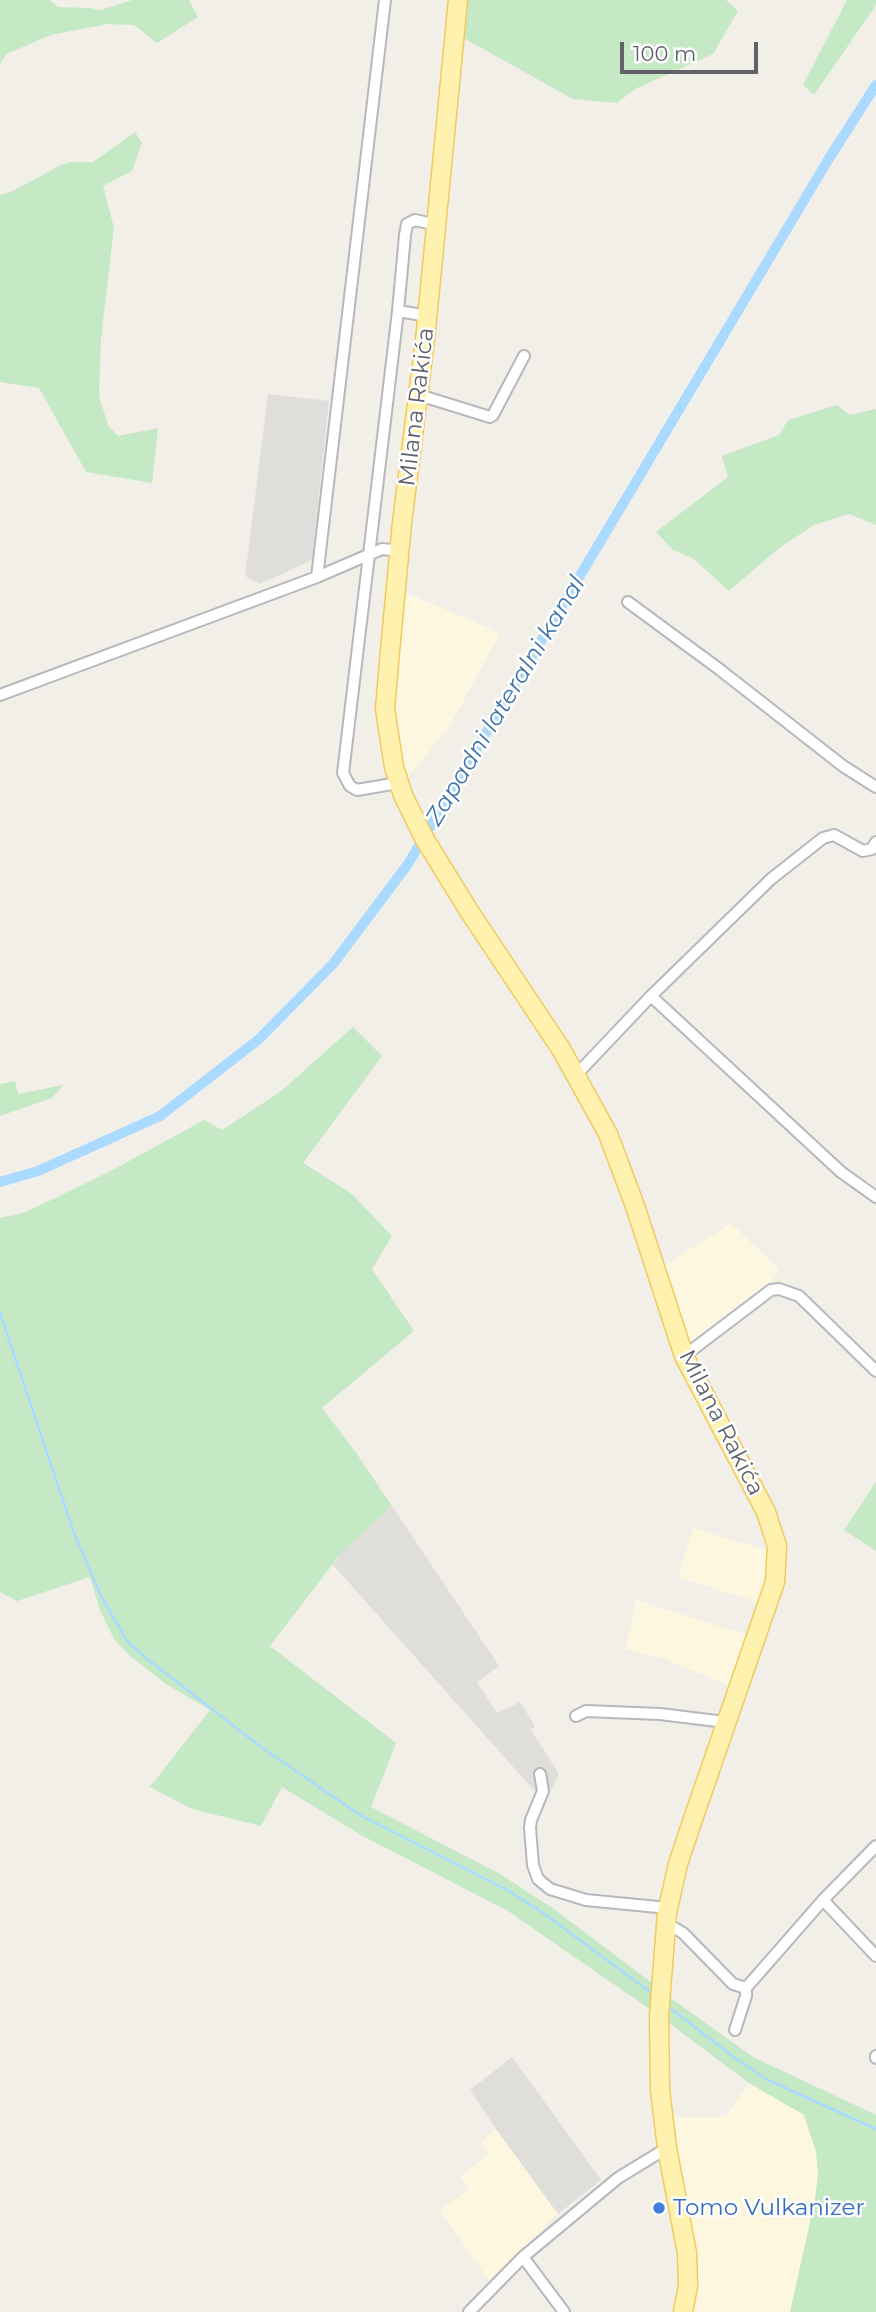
<!DOCTYPE html>
<html>
<head>
<meta charset="utf-8">
<style>
  body { margin:0 }
  #map { position:relative; width:876px; height:2312px; overflow:hidden; background:#f1efe8; font-family:Montserrat,sans-serif }
  canvas { display:block }
  .scale { position:absolute; left:620px; top:42px; width:138px; height:32px; box-sizing:border-box; border:4px solid #5f6368; border-top:0; padding-left:9px; font-size:21px; line-height:24px; white-space:nowrap; color:#5f6368; -webkit-text-stroke:5px #fff; paint-order:stroke }
</style>
</head>
<body>
<div id="map">
<canvas width="876" height="2312"></canvas>
<div class="scale">100 m</div>
</div>
<script>
const g = document.querySelector('canvas').getContext('2d');
g.lineJoin = 'round';
function fill(path, color) { g.fillStyle = color; g.fill(path, 'evenodd'); }
const shape = rows => new Path2D(rows.map(r => 'M' + r).join(''));
function strokePath(path, color, width, dash) { g.strokeStyle = color; g.lineWidth = width; g.lineCap = dash ? 'butt' : 'round'; g.setLineDash(dash || []); g.stroke(path); }
function label(font, color, halo, rows, align = 'center') {
  g.font = font + ' Montserrat,sans-serif'; g.lineWidth = 5; g.setLineDash([]); g.textBaseline = 'middle'; g.strokeStyle = halo; g.fillStyle = color; for (const [text, x, y, turn = 0] of rows) {
    g.save(); g.translate(x, y); g.rotate((+turn || 0) * Math.PI / 180); g.textAlign = isNaN(turn) ? turn : align; if (halo) g.strokeText(text, 0, 0); g.fillText(text, 0, 0); g.restore();
  }
}
const commercial = shape([
  [404,592,500,633,451,724,406,780,396,742,391,695],
  [731,1223,779,1270,769,1287,690,1348,664,1266],
  [693,1528,769,1551,769,1575,760,1603,678,1577],
  [636,1600,748,1635,730,1686,662,1658,626,1649],
  [750,2083,803,2114,816,2151,818,2174,815,2200,790,2312,691,2312,667,2117,718,2117,727,2114],
  [496,2129,558,2214,490,2282,440,2210,469,2189,460,2177,489,2154,481,2142]
]);
const industrial = shape([
  [268,394,329,401,312,560,260,584,245,576],
  [392,1506,499,1666,477,1682,497,1713,520,1702,535,1726,531,1730,559,1774,547,1797,532,1788,333,1565,342,1552],
  [512,2057,601,2180,558,2214,496,2129,470,2090]
]);
const green = shape([
  [0,0,50,0,58,7,90,8,101,10,132,0,189,0,198,17,157,43,134,25,107,24,51,35,6,54,0,65],
  [467,0,726,0,738,11,713,54,635,89,617,103,573,99,462,37],
  [847,0,876,0,876,5,814,95,803,85],
  [135,132,142,143,132,171,103,186,114,228,101,338,99,396,108,425,118,436,158,428,152,483,86,472,39,388,0,382,0,195,11,192,61,165,72,162,93,162],
  [837,405,850,415,876,409,876,525,849,514,814,525,779,548,729,591,694,559,673,550,656,532,728,477,722,456,779,435,788,420],
  [353,1027,382,1056,303,1163,352,1194,392,1236,372,1269,414,1331,322,1408,357,1454,392,1506,342,1552,270,1646,396,1743,371,1807,500,1874,551,1907,652,1983,651,2010,508,1911,361,1835,282,1787,261,1826,192,1809,150,1787,210,1710,166,1684,130,1656,114,1639,100,1610,90,1577,17,1601,0,1592,0,1218,26,1212,109,1172,204,1120,222,1130,280,1092],
  [15,1081,18,1094,63,1085,52,1098,0,1116,0,1084],
  [876,1482,876,1551,844,1530],
  [669,1997,753,2057,876,2115,876,2312,790,2312,815,2200,818,2174,816,2151,804,2115,749,2083,665,2020]
]);
const stream = shape([
  [0,1313,75,1536,101,1596,127,1641,146,1658,261,1747,360,1815,509,1891,546,1915,653,1994],
  [666,2005,735,2058,766,2079,876,2129]
]);
const canal = shape([
  [0,1182,38,1171,160,1116,258,1040,333,964,408,864,828,160,876,85]
]);
const street = shape([
  [398,311,428,316],
  [419,395,490,417,493,415,524,356],
  [317,577,385,0],
  [628,602,719,669,843,766,876,787],
  [0,695,317,577,382,549,400,551],
  [398,783,357,790,350,786,343,773,398,311,405,235,407,224,415,220,437,225],
  [651,996,841,1172,876,1197],
  [576,1075,651,996,771,879,823,838,834,835,863,851,872,849,876,842],
  [684,1356,771,1290,779,1289,799,1296,876,1371],
  [576,1716,586,1711,660,1714,725,1722],
  [540,1774,543,1791,531,1820,530,1828,533,1865,538,1879,550,1889,586,1900,668,1908],
  [823,1900,876,1956],
  [666,1923,683,1933,733,1984,746,1988],
  [735,2030,746,1996,746,1988,823,1900,876,1846],
  [876,2056,876,2058],
  [523,2257,564,2312],
  [469,2312,523,2257,618,2178,667,2148]
]);
const primary = shape([
  [458,0,425,340,402,523,390,651,385,709,394,767,403,795,424,838,469,911,561,1049,608,1134,635,1206,684,1356,766,1512,777,1546,775,1582,693,1819,678,1864,667,1913,659,2016,660,2090,667,2148,687,2253,688,2286,683,2312]
]);
const markers = [
  [659,2208,7,"#3f7fe0"]
];
const streetNames = [
  ["Milana Rakića",417,407,-83],
  ["Milana Rakića",721,1423,63]
];
const shopNames = [
  ["Tomo Vulkanizer",673,2208]
];
const waterNames = [
  ["Zapadni lateralni kanal",506,701,-59]
];
fill(commercial, '#fef7e0');
fill(industrial, '#e0deda');
fill(green, '#c5e8c5');
strokePath(stream, '#aadaff', 2.5);
strokePath(canal, '#aadaff', 10);
strokePath(street, '#b5b8bc', 14);
strokePath(primary, '#f2c960', 21);
strokePath(street, '#fff', 10);
strokePath(primary, '#fff2af', 18);
for (const [x, y, r, color] of markers) { const dot = new Path2D(); dot.arc(x, y, r, 0, 2 * Math.PI); g.fillStyle = color; g.fill(dot); strokePath(dot, '#fff', 2.5); }
label('23px', '#5f6368', '#fff', streetNames);
label('23px', '#366cbe', '#fff', shopNames, 'left');
label('italic 24px', '#4174aa', '#fff', waterNames);
</script>
</body>
</html>
